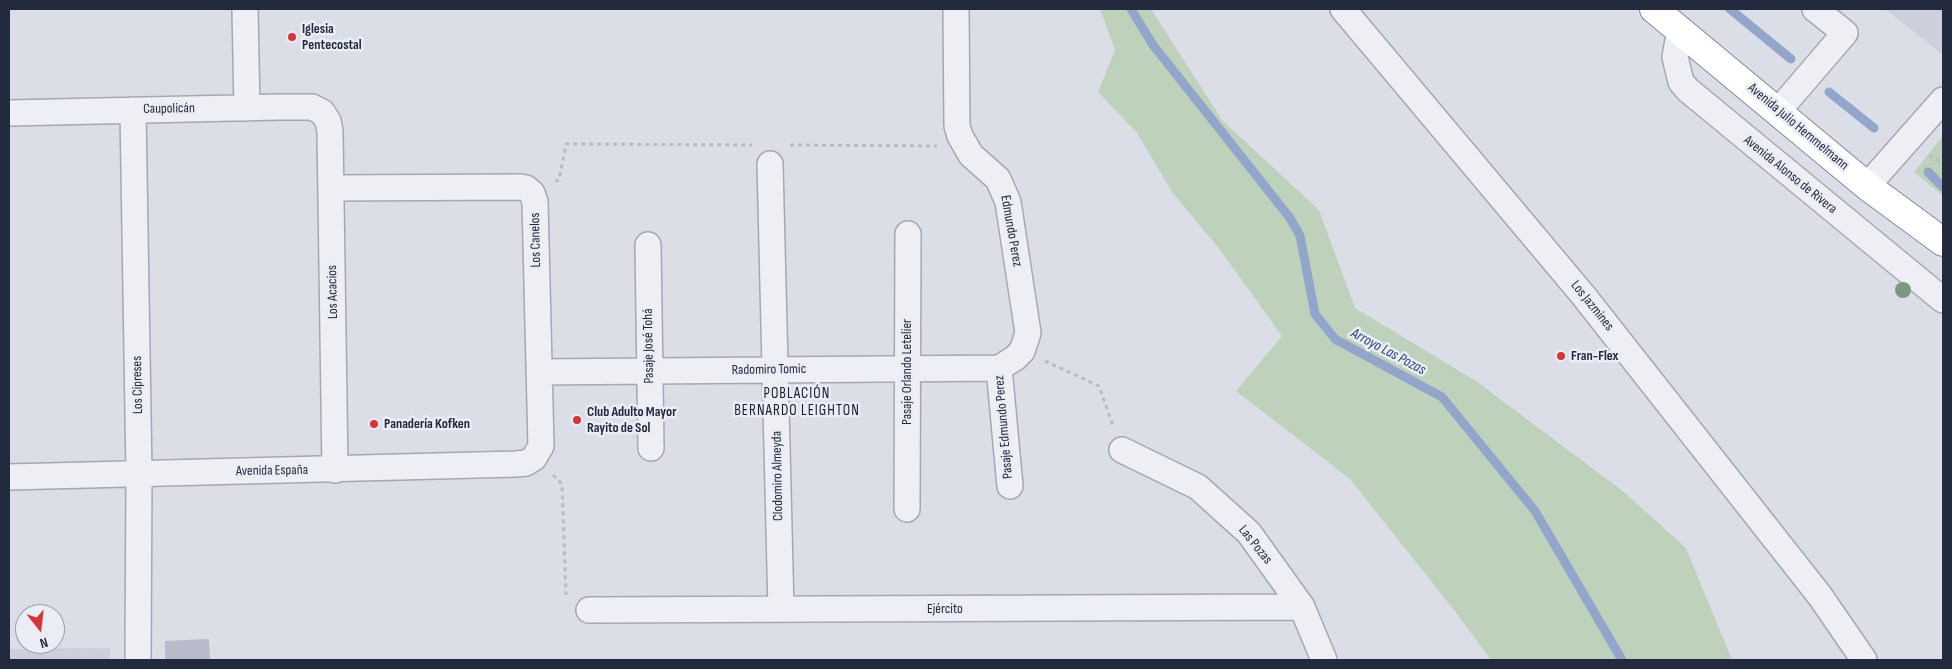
<!DOCTYPE html>
<html>
<head>
<meta charset="utf-8">
<style>
  body { margin:0 }
  #map { position:relative; width:1952px; height:669px; overflow:hidden; background:#dbdee7; font-family:"Sofia Sans Condensed",sans-serif }
  canvas { display:block }
  .frame { position:absolute; inset:0; border:10px solid #242a3e; pointer-events:none }
  .north { position:absolute; left:15px; top:604px; width:50px; height:50px; box-sizing:border-box; background:#eaedf5; border:1px solid #9b9fac; border-radius:50%; rotate:164deg; font-size:14px; font-weight:700; line-height:20px; text-align:center; color:#242a3e }
  .north::after { content:''; display:block; margin:auto; width:18px; height:22px; background:#d93334; clip-path:polygon(50% 0,100% 100%,50% 72%,0 100%) }
</style>
</head>
<body>
<div id="map">
<canvas width="1952" height="669"></canvas>
<div class="frame"></div>
<div class="north">N</div>
</div>
<script>
const g = document.querySelector('canvas').getContext('2d');
g.lineJoin = 'round';
function fill(path, color) { g.fillStyle = color; g.fill(path, 'evenodd'); }
const shape = rows => new Path2D(rows.map(r => 'M' + r).join(''));
function strokePath(path, color, width, dash) { g.strokeStyle = color; g.lineWidth = width; g.lineCap = dash ? 'butt' : 'round'; g.setLineDash(dash || []); g.stroke(path); }
function label(font, color, halo, rows, align = 'center') {
  g.font = font + ' "Sofia Sans Condensed",sans-serif'; g.lineWidth = 5; g.setLineDash([]); g.textBaseline = 'middle'; g.strokeStyle = halo; g.fillStyle = color; for (const [text, x, y, turn = 0] of rows) {
    g.save(); g.translate(x, y); g.rotate((+turn || 0) * Math.PI / 180); g.textAlign = isNaN(turn) ? turn : align; if (halo) g.strokeText(text, 0, 0); g.fillText(text, 0, 0); g.restore();
  }
}
const built = shape([
  [1885,9,1943,9,1943,55],
  [110,648,110,660,9,660,9,649]
]);
const green = shape([
  [1100,9,1151,9,1222,120,1319,210,1355,308,1476,381,1624,492,1686,548,1732,660,1491,660,1454,610,1350,479,1236,391,1282,336,1220,250,1172,192,1137,133,1098,92,1115,50],
  [1943,136,1943,196,1914,172]
]);
const stream = shape([
  [1131,9,1153,45,1290,218,1300,236,1315,314,1335,339,1442,397,1535,511,1622,660],
  [1730,9,1791,59],
  [1829,92,1874,128],
  [1928,172,1943,187]
]);
const building = shape([
  [209,639,210,660,165,660,165,641]
]);
const path = shape([
  [790,145,937,146],
  [1929,156,1943,162],
  [555,181,559,180,566,144,752,145],
  [1045,361,1099,386,1113,426],
  [553,475,562,484,566,595]
]);
const minor = shape([
  [245,9,247,108],
  [1343,9,1583,295,1820,596,1864,660],
  [1680,29,1675,57,1681,82,1688,90,1943,300],
  [133,110,139,474,138,660],
  [1779,110,1845,33,1815,9],
  [9,113,280,107,312,107,322,112,328,121,330,131,335,470],
  [770,164,781,609],
  [1867,186,1943,100],
  [648,245,651,448],
  [999,368,1010,486],
  [539,372,999,368,1015,358,1022,351,1028,333,1008,202,998,179,971,155,960,136,957,126,956,9],
  [1122,450,1198,487,1249,533,1302,607,1324,660],
  [9,477,516,464,526,463,534,458,541,446,535,202,532,193,526,188,520,187,332,188],
  [907,509,908,234],
  [589,610,1302,607]
]);
const trunk = shape([
  [1654,9,1867,186,1943,242]
]);
const trees = [
  [1903,290]
];
const markers = [
  [292,37,5,"#d93334"],
  [1561,356,5,"#d93334"],
  [577,420,5,"#d93334"],
  [374,424,5,"#d93334"]
];
const poiNames = [
  ["Iglesia",302,29],
  ["Pentecostal",302,45],
  ["Fran-Flex",1571,356],
  ["Club Adulto Mayor",587,412],
  ["Rayito de Sol",587,428],
  ["Panadería Kofken",384,424]
];
const streetNames = [
  ["Caupolicán",169,109,-1],
  ["Avenida Julio Hemmelmann",1798,127,40],
  ["Avenida Alonso de Rivera",1790,175,39],
  ["Edmundo Perez",1011,231,80],
  ["Los Canelos",536,240,-91],
  ["Los Acacios",333,292,-91],
  ["Los Jazmines",1592,306,51],
  ["Pasaje José Tohá",649,346,-91],
  ["Radomiro Tomic",769,370,-1],
  ["Pasaje Orlando Letelier",907,372,-90],
  ["Los Cipreses",138,385,-91],
  ["Pasaje Edmundo Perez",1004,427,-95],
  ["Avenida España",272,471,-1],
  ["Clodomiro Almeyda",778,476,-91],
  ["Las Pozas",1255,545,51],
  ["Ejército",945,609]
];
const waterNames = [
  ["Arroyo Las Pozas",1388,352,28]
];
const neighbourhoodNames = [
  ["POBLACIÓN",797,394],
  ["BERNARDO LEIGHTON",797,411]
];
fill(built, '#cdd0dc');
fill(green, '#bed2bb');
strokePath(stream, '#92a5cb', 9);
fill(building, '#b8bcca');
strokePath(minor, '#a4a8b4', 28);
strokePath(trunk, '#81899f', 30);
strokePath(path, '#b9bcc5', 3, [4, 4]);
strokePath(minor, '#eeeff5', 25);
strokePath(trunk, '#fff', 28);
g.fillStyle = '#7e9682';
for (const [x, y] of trees) { g.beginPath(); g.arc(x, y, 8, 0, 2 * Math.PI); g.fill(); }
for (const [x, y, r, color] of markers) { const dot = new Path2D(); dot.arc(x, y, r, 0, 2 * Math.PI); g.fillStyle = color; g.fill(dot); strokePath(dot, '#eaedf5', 2); }
label('bold 14px', '#242a3e', '#eaedf5', poiNames, 'left');
label('14px', '#242a3e', '#eaedf5', streetNames);
label('italic 15px', '#2b4175', '#eaedf5', waterNames);
g.letterSpacing = '1px';
label('15px', '#161b2e', '#eaedf5', neighbourhoodNames);
g.letterSpacing = '0px';
</script>
</body>
</html>
